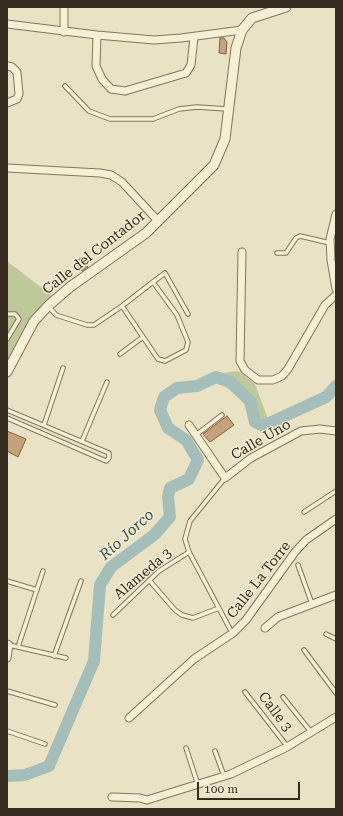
<!DOCTYPE html>
<html>
<head>
<meta charset="utf-8">
<style>
  body { margin:0 }
  #map { position:relative; width:343px; height:816px; overflow:hidden; background:#eae2c4; font-family:"Roboto Serif",serif }
  canvas { display:block }
  .frame { position:absolute; inset:0; border:8px solid #352b1f; pointer-events:none }
  .scale { position:absolute; left:197px; top:782px; width:103px; height:18px; box-sizing:border-box; border:2px solid #352b1f; border-top:0; padding-left:5px; font-size:12px; line-height:14px; white-space:nowrap; color:#352b1f; -webkit-text-stroke:3px #f3ecd3; paint-order:stroke }
</style>
</head>
<body>
<div id="map">
<canvas width="343" height="816"></canvas>
<div class="frame"></div>
<div class="scale">100 m</div>
</div>
<script>
const g = document.querySelector('canvas').getContext('2d');
g.lineJoin = 'round';
function fill(path, color) { g.fillStyle = color; g.fill(path, 'evenodd'); }
const shape = rows => new Path2D(rows.map(r => 'M' + r).join(''));
function strokePath(path, color, width, dash) { g.strokeStyle = color; g.lineWidth = width; g.lineCap = dash ? 'butt' : 'round'; g.setLineDash(dash || []); g.stroke(path); }
function label(font, color, halo, rows, align = 'center') {
  g.font = font + ' "Roboto Serif",serif'; g.lineWidth = 3; g.setLineDash([]); g.textBaseline = 'middle'; g.strokeStyle = halo; g.fillStyle = color; for (const [text, x, y, turn = 0] of rows) {
    g.save(); g.translate(x, y); g.rotate((+turn || 0) * Math.PI / 180); g.textAlign = isNaN(turn) ? turn : align; if (halo) g.strokeText(text, 0, 0); g.fillText(text, 0, 0); g.restore();
  }
}
const green = shape([
  [7,261,52,296,34,315,23,330,7,362],
  [238,371,255,384,268,419,259,421,257,420,253,400,231,380,216,374]
]);
const river = shape([
  [7,776,25,775,49,766,94,661,100,585,111,567,154,535,170,517,168,497,170,488,189,479,198,460,186,440,168,428,160,410,164,397,177,388,197,386,216,377,230,382,250,401,255,422,263,426,326,397,336,386]
]);
const building = shape([
  [220,38,224,38,227,42,226,54,219,53,220,38],
  [81,258,88,267,82,271,75,262,81,258],
  [227,416,234,425,210,442,203,434,227,416],
  [7,431,26,439,18,457,7,451,7,431]
]);
const service = shape([
  [65,86,89,111,110,119,153,119,179,109,197,107,227,109],
  [277,253,286,253,296,238,300,236,330,243],
  [153,282,165,273,188,314],
  [49,307,56,315,87,325,94,325,122,306,153,282,177,315,188,342,186,350,165,361,158,359,122,306],
  [7,314,15,314,19,319,7,339],
  [120,354,143,337],
  [7,410,109,453,109,458,106,461,7,418],
  [44,425,63,368],
  [196,435,222,415],
  [82,441,107,382],
  [225,478,190,521,185,539,189,552,230,629],
  [304,512,336,491],
  [298,565,312,604],
  [149,580,175,610,182,615,193,618,219,608],
  [7,581,37,590],
  [113,615,159,571,189,552],
  [326,634,336,639],
  [9,645,66,658],
  [18,647,43,571],
  [304,650,336,693],
  [54,656,81,581],
  [7,691,55,705],
  [245,692,287,746],
  [283,697,311,732],
  [7,731,45,744],
  [186,748,198,785],
  [215,751,224,776]
]);
const minor = shape([
  [7,24,97,35,154,40,181,38,242,30],
  [64,32,64,7],
  [97,35,96,66,102,79,111,89,125,91,186,73,191,65,194,37],
  [7,66,12,67,17,72,19,94,17,99,7,103],
  [7,168,100,173,111,175,122,182,158,221],
  [336,214,330,239,331,260,336,289],
  [242,252,240,361,245,370,258,380,273,380,282,376,288,369,325,305,336,295],
  [189,425,225,478,251,458,301,431,320,429,336,431],
  [265,628,278,617,336,595],
  [7,644,9,645,7,658],
  [129,718,194,659,233,633,246,620,295,552,306,540,336,519],
  [112,797,140,798,147,800,231,774,287,747,336,717]
]);
const tertiary = shape([
  [7,372,34,321,48,306,70,287,146,233,214,165,225,139,236,48,242,30,252,18,286,7]
]);
const streetNames = [
  ["Calle del Contador",94,253,-38],
  ["Calle Uno",261,440,-30],
  ["Alameda 3",143,574,-40],
  ["Calle La Torre",259,580,-52],
  ["Calle 3",275,712,53]
];
const waterNames = [
  ["Río Jorco",127,535,-42]
];
fill(green, '#bec899');
strokePath(river, '#a5beb9', 12);
fill(building, '#c6a27c');
strokePath(building, '#816143', 1);
strokePath(service, '#84745c', 5.5);
strokePath(minor, '#84745c', 9);
strokePath(tertiary, '#84745c', 11);
strokePath(service, '#f6efd6', 3.5);
strokePath(minor, '#f6efd6', 7);
strokePath(tertiary, '#f6efd6', 9);
label('14px', '#352b1f', '#f3ecd3', streetNames);
label('italic 15px', '#2f5253', '#f3ecd3', waterNames);
</script>
</body>
</html>
